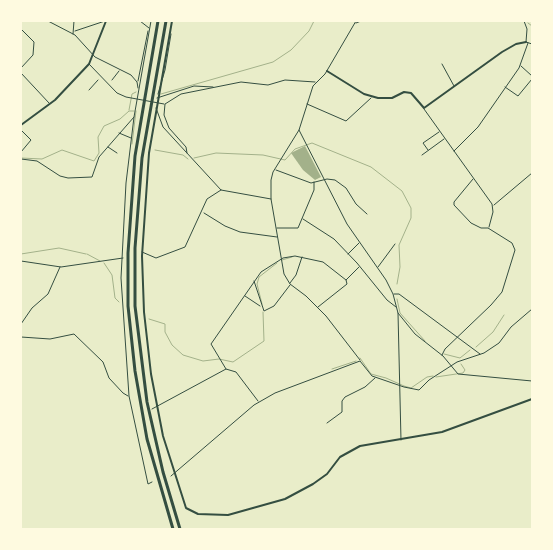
<!DOCTYPE html>
<html>
<head>
<meta charset="utf-8">
<style>
  body { margin:0 }
  #map { position:relative; width:553px; height:550px; overflow:hidden; background:#e9edc9; font-family:"Work Sans",sans-serif }
  canvas { display:block }
  .frame { position:absolute; inset:0; border:22px solid #fefae0; pointer-events:none }
</style>
</head>
<body>
<div id="map">
<canvas width="553" height="550"></canvas>
<div class="frame"></div>
</div>
<script>
const g = document.querySelector('canvas').getContext('2d');
g.lineJoin = 'round';
function fill(path, color) { g.fillStyle = color; g.fill(path, 'evenodd'); }
const shape = rows => new Path2D(rows.map(r => 'M' + r).join(''));
function strokePath(path, color, width, dash) { g.strokeStyle = color; g.lineWidth = width; g.lineCap = dash ? 'butt' : 'round'; g.setLineDash(dash || []); g.stroke(path); }
const water = shape([
  [305,146,321,177,315,180,303,170,291,153]
]);
const stream = shape([
  [528,23,532,26],
  [161,94,273,62,291,50,309,31,314,21],
  [129,110,132,94,136,92],
  [132,144,136,111],
  [155,150,183,155,188,159],
  [21,158,42,159,62,150,94,161,99,153,98,137,104,126,120,119,129,111,134,111],
  [194,158,216,153,263,155,285,160,295,149,312,143,371,167,402,191,411,208,411,218,399,245,400,267,397,284],
  [21,254,59,248,86,254],
  [87,254,100,261],
  [282,260,292,257],
  [104,263,112,275,115,298,119,302],
  [397,299,400,313,425,341],
  [262,304,257,284,259,277,277,263],
  [149,319,165,324,165,332,172,345,183,355,203,361,219,359,233,362,264,341,263,312],
  [476,347,493,332,504,315],
  [444,354,460,358,470,350],
  [360,358,371,374,386,378,404,386,411,388,427,377,433,376],
  [332,369,356,361],
  [436,377,463,373,465,370,461,364]
]);
const minor = shape([
  [48,21,75,35,95,57,131,75,137,82,138,88],
  [140,21,149,28],
  [151,21,134,117,126,183,121,278,129,396,148,484,152,482],
  [356,21,325,74,313,86,299,130,347,224,386,280,393,294,398,313,401,440],
  [524,21,527,29,526,42,532,44],
  [356,23,361,21],
  [21,29,34,42,33,55,21,68],
  [75,31,105,21],
  [73,34,74,21],
  [89,64,117,93,126,97,164,104],
  [442,64,454,86],
  [521,66,532,76],
  [21,73,49,103],
  [112,80,119,71],
  [138,81,148,31],
  [505,87,518,96,532,79],
  [89,90,98,80],
  [158,94,165,70,171,34],
  [157,98,194,86,213,87],
  [307,104,346,121,371,98],
  [156,108,163,127,221,190,271,199],
  [424,109,492,204,493,212,489,227],
  [21,130,31,140,21,152],
  [299,130,273,172,271,180,271,199,284,274,290,284,306,296,326,316,360,360],
  [119,133,131,138],
  [108,147,117,153],
  [428,150,423,143,439,132],
  [454,151,478,127,519,68,528,43],
  [187,153,186,147,169,128,164,115,165,104,181,94,241,82,268,85,285,80,315,82],
  [422,155,444,139],
  [21,159,37,161,60,176,68,178,92,177,99,157,134,117],
  [276,170,311,183,327,179,335,180,346,188,356,204,367,214],
  [494,205,532,173],
  [204,213,225,226,240,232,277,237],
  [303,219,334,239,357,263,387,300,396,307],
  [277,228,298,228,314,190,314,182],
  [142,252,156,258,185,247,207,199,221,190],
  [348,254,359,243],
  [21,261,61,267,123,258],
  [378,267,395,244],
  [254,281,264,311,274,306,290,285],
  [290,283,296,275,302,257],
  [394,294,399,294,480,354],
  [245,296,260,306],
  [318,307,347,284,346,280,359,267],
  [398,313,415,334,443,356,458,374,532,381],
  [21,324,32,308,48,294,60,267],
  [21,337,50,339,74,334,103,362,109,378,123,393,128,396],
  [442,355,445,349,491,305,502,292,515,250,512,243,488,228,481,228,471,223,454,205,454,202,473,179],
  [226,369,211,344,261,272,283,258,295,256,323,262,346,280],
  [152,409,226,369,236,372,258,401],
  [327,423,342,412,342,401,345,397,365,387,375,378],
  [171,476,254,405,275,393,360,361,372,376,404,387,419,390,429,380,457,362,484,353,499,343,511,327,532,309]
]);
const tertiary = shape([
  [172,21,149,153,142,256,144,312,151,374,163,436,186,508,198,514,228,515,285,499,313,484,327,474,340,457,360,446,442,432,532,399],
  [327,71,364,94,378,98,392,98,404,92,411,93,424,108,502,52,516,44,526,42],
  [21,125,55,100,89,64,106,21]
]);
const motorway = shape([
  [158,21,135,156,128,253,128,306,135,371,147,439,173,529],
  [166,21,142,158,135,248,135,306,147,402,163,472,180,529]
]);
fill(water, '#a3b18a');
strokePath(stream, '#a3b18a', 1);
strokePath(minor, '#344e41', 1);
strokePath(tertiary, '#344e41', 2);
strokePath(motorway, '#344e41', 3);
</script>
</body>
</html>
